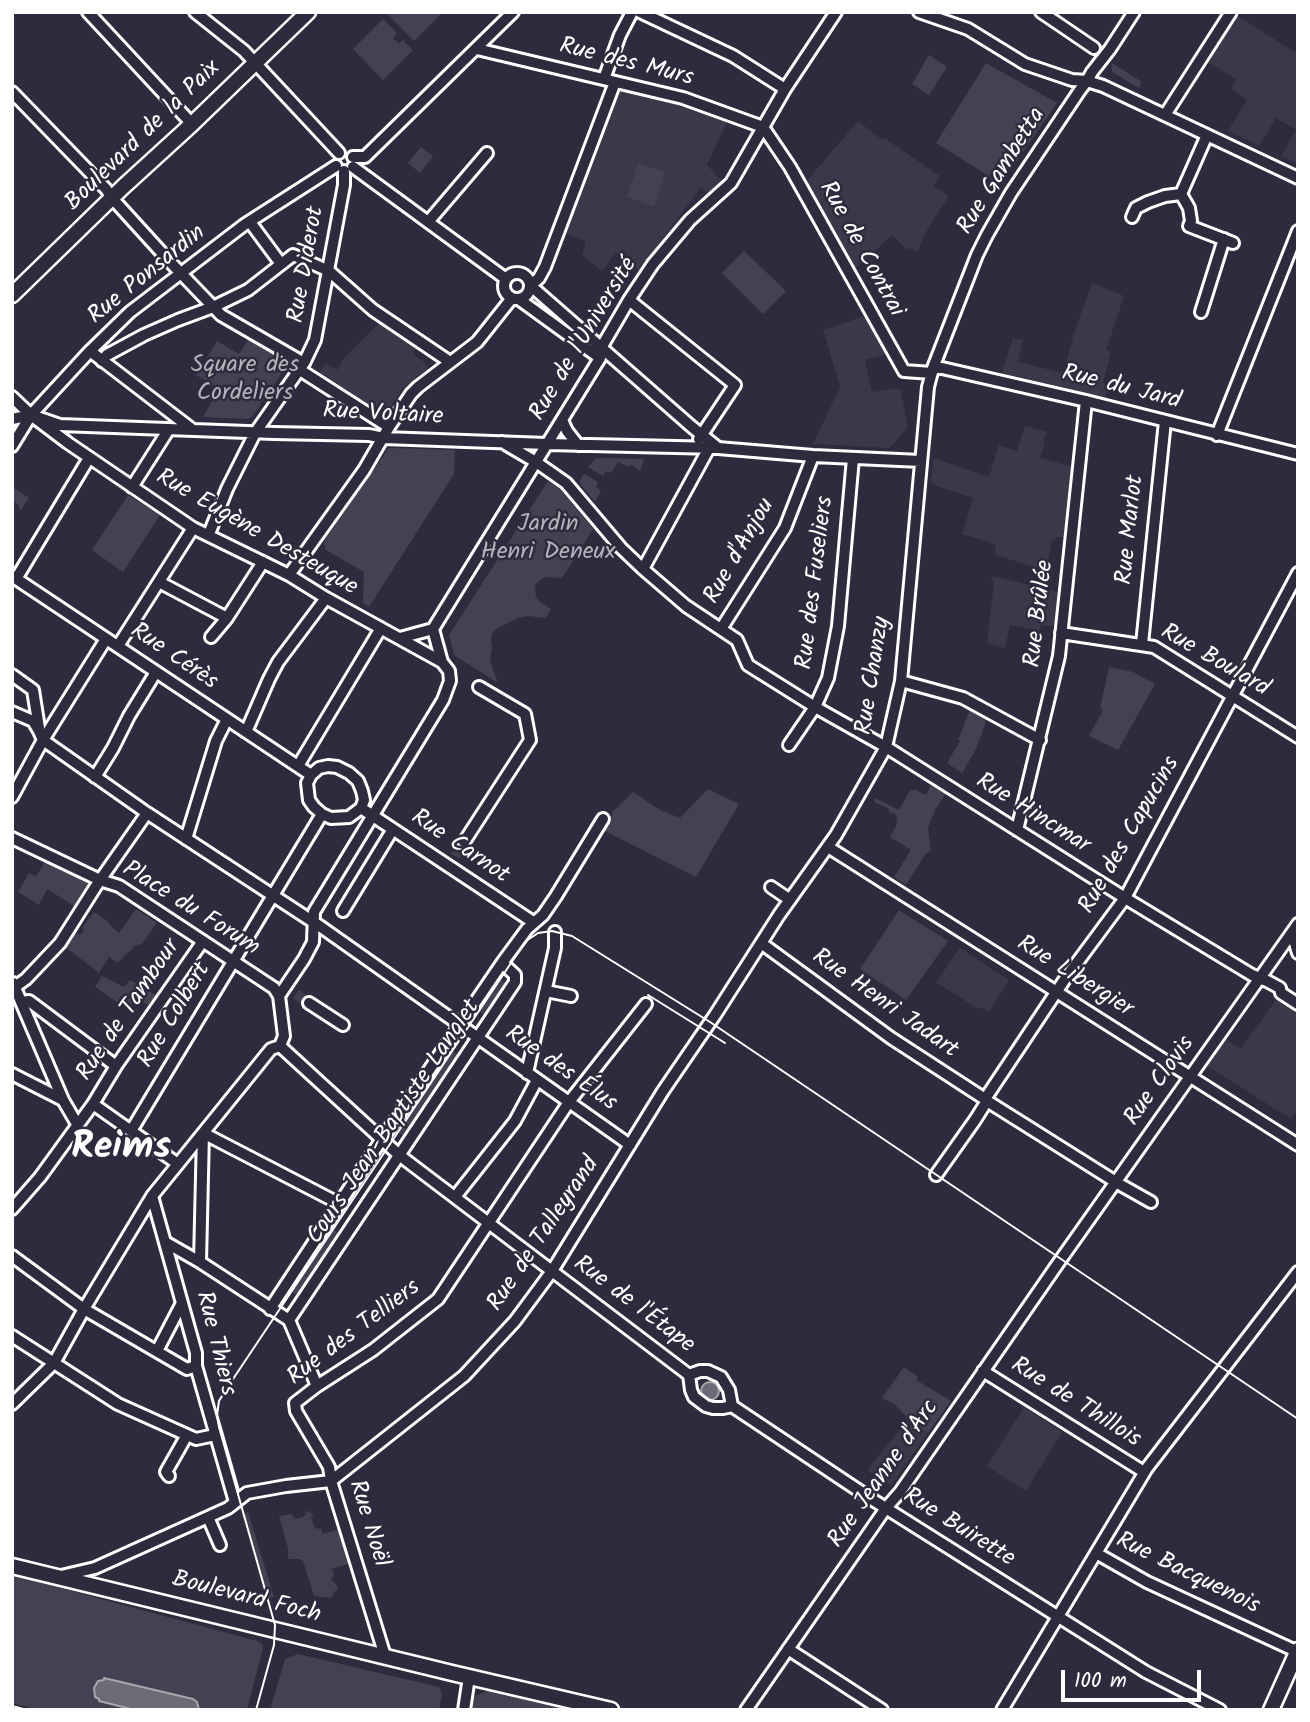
<!DOCTYPE html>
<html>
<head>
<meta charset="utf-8">
<style>
  body { margin:0 }
  #map { position:relative; width:1310px; height:1722px; overflow:hidden; background:#2f2a3d; font-family:Kalam,sans-serif }
  canvas { display:block }
  .frame { position:absolute; inset:0; border:14px solid #fff; pointer-events:none }
  .scale { position:absolute; left:1061px; top:1670px; width:140px; height:32px; box-sizing:border-box; border:4px solid #fff; border-top:0; padding-left:9px; font-size:21px; line-height:24px; white-space:nowrap; color:#fff; -webkit-text-stroke:5px #2f2a3d; paint-order:stroke }
</style>
</head>
<body>
<div id="map">
<canvas width="1310" height="1722"></canvas>
<div class="frame"></div>
<div class="scale">100 m</div>
</div>
<script>
const g = document.querySelector('canvas').getContext('2d');
g.lineJoin = 'round';
function fill(path, color) { g.fillStyle = color; g.fill(path, 'evenodd'); }
const shape = rows => new Path2D(rows.map(r => 'M' + r).join(''));
function strokePath(path, color, width, dash) { g.strokeStyle = color; g.lineWidth = width; g.lineCap = dash ? 'butt' : 'round'; g.setLineDash(dash || []); g.stroke(path); }
function label(font, color, halo, rows, align = 'center') {
  g.font = font + ' Kalam,sans-serif'; g.lineWidth = 5; g.setLineDash([]); g.textBaseline = 'middle'; g.strokeStyle = halo; g.fillStyle = color; for (const [text, x, y, turn = 0] of rows) {
    g.save(); g.translate(x, y); g.rotate((+turn || 0) * Math.PI / 180); g.textAlign = isNaN(turn) ? turn : align; if (halo) g.strokeText(text, 0, 0); g.fillText(text, 0, 0); g.restore();
  }
}
const built = shape([
  [1236,15,1298,54,1298,164,1281,156,1296,130,1276,118,1259,146,1228,131,1247,100,1231,89,1236,79,1207,61],
  [618,89,676,101,675,105,677,101,729,118,707,165,722,181,708,194,701,187,640,271,616,253,602,271,582,255,586,241,565,233],
  [858,121,882,140,884,138,940,176,934,186,949,196,927,230,918,251,909,248,907,250,892,235,855,269,805,183],
  [1092,283,1124,296,1106,350,1111,352,1103,383,1109,385,1105,398,1002,373,1013,338,1023,340,1018,362,1063,373,1074,333],
  [865,316,886,355,865,360,872,392,897,388,901,391,908,427,890,448,813,444,840,387,823,330],
  [382,320,417,345,413,354,424,362,428,368,402,389,387,413,382,414,318,374,326,363,337,370,345,357],
  [1025,426,1047,432,1043,441,1045,442,1040,458,1074,467,1067,537,1056,537,1055,540,1052,539,1046,571,996,555,995,544,962,534,973,498,931,484,933,458,989,477,999,445,1017,451],
  [992,576,1060,592,1057,627,1041,625,1040,631,1010,625,1005,648,987,644,994,581,991,580],
  [960,948,1009,980,989,1012,979,1007,978,1009,936,982],
  [1276,1000,1298,1014,1298,1108,1291,1119,1207,1066,1226,1039,1240,1049],
  [1024,1407,1062,1432,1026,1491,987,1466],
  [908,1420,928,1433,891,1486,867,1470]
]);
const green = shape([
  [390,12,443,12,414,41,387,14],
  [383,19,397,33,393,38,399,44,403,40,413,50,383,80,353,49],
  [929,55,947,67,929,95,912,84],
  [986,63,1057,103,1014,165,1002,157,989,176,936,143],
  [1112,63,1142,82,1139,88,1112,72],
  [421,147,433,156,420,173,408,163],
  [638,163,665,172,654,207,627,197],
  [744,251,786,291,763,314,722,273],
  [247,337,287,359,288,364,252,417,247,419,203,417,219,389,196,375,217,341,239,354,248,340],
  [389,448,455,450,454,474,369,607,363,603,364,572,326,550,324,541],
  [596,458,600,458,644,459,640,471,631,465,629,467,618,462,611,473,606,471,603,476,588,467],
  [584,474,598,482,596,487,601,491,595,502,580,484,580,480],
  [548,481,559,488,593,529,562,578,544,577,536,584,535,589,536,597,540,602,551,609,546,618,528,616,518,618,498,628,492,633,491,641,492,648,490,661,498,683,454,655,449,635],
  [12,487,29,498,21,510,19,508,19,505,12,501],
  [128,495,160,515,123,572,92,550],
  [1109,667,1133,672,1155,684,1118,750,1089,736,1103,710,1100,708],
  [971,707,988,716,976,749,962,773,947,763,960,741,958,740],
  [932,782,947,791,935,810,928,828,931,851,926,853,906,885,894,877,911,850,890,837,896,826,897,817,895,814,889,812,889,809,874,802,875,798,899,810,910,790,913,790,914,789,926,795],
  [708,789,739,804,696,877,605,831,613,814,611,813,633,792,660,810,680,818],
  [45,862,88,883,74,906,47,889,39,905,18,892,29,873,36,876],
  [136,909,157,923,142,944,133,947,133,949,125,955,118,963,109,957,99,973,63,945,73,931,80,935,84,930,82,928,94,912,106,920,111,926,119,933],
  [899,910,948,941,906,1000,860,969],
  [102,976,124,987,130,980,157,996,148,1005,138,999,127,1009,95,987],
  [495,976,509,985,488,1017,474,1008],
  [447,1048,461,1057,407,1138,393,1129],
  [328,1226,341,1235,300,1297,287,1288],
  [904,1367,918,1377,916,1380,951,1401,928,1433,916,1425,920,1420,913,1415,909,1419,894,1404,882,1398],
  [308,1511,314,1515,311,1517,314,1526,317,1529,321,1528,323,1534,340,1529,350,1563,332,1569,334,1576,331,1578,333,1582,336,1584,338,1589,335,1591,331,1598,314,1596,303,1561,300,1559,289,1559,288,1557,288,1548,279,1516,291,1514,296,1519,303,1517,306,1514,305,1512],
  [248,1512,274,1597,267,1599,242,1514],
  [12,1575,257,1641,262,1644,263,1648,247,1710,39,1710,12,1703],
  [298,1654,439,1687,442,1693,439,1710,270,1710,285,1659],
  [489,1690,569,1710,470,1710,472,1700,477,1695]
]);
const water = shape([
  '701 1391a9 9 0 1 1 18 0a9 9 0 1 1-18 0Z',
  [104,1678,193,1699,197,1702,199,1710,135,1710,99,1701,99,1699,95,1697,94,1688,98,1681,104,1680,104,1678]
]);
const minorTunnel = shape([
  [455,856,464,842],
  [296,994,309,1003]
]);
const minor = shape([
  [88,12,192,124],
  [195,12,244,51,339,153],
  [640,12,733,56,785,89],
  [919,12,968,29,1025,64,1072,80,1087,81,1103,86,1298,178],
  [1041,12,1094,48],
  [477,49,683,98,763,127],
  [604,79,620,35,632,12],
  [12,92,106,189,112,198,172,264,221,315,304,363],
  [1165,115,1231,12],
  [763,127,790,167,904,371,932,373],
  [353,157,365,157,513,12],
  [353,167,506,279],
  [1181,194,1207,135],
  [1132,217,1136,208,1148,202,1165,196,1181,194,1189,208,1191,221,1189,226,1233,243],
  [250,222,281,264],
  [428,222,487,153],
  '504 286a13 13 0 1 1 26 0a13 13 0 1 1-26 0Z',
  [531,285,539,278,545,267,615,82],
  [531,286,692,427,718,448],
  [520,300,600,358],
  [629,300,735,385,699,439],
  [1201,312,1224,239],
  [90,351,193,430],
  [102,361,107,355,144,335,178,320,213,307,248,290,293,255,329,271,373,310,450,362],
  [933,368,942,368,1086,401,1298,454],
  [300,370,389,427],
  [12,397,31,415,68,443,193,528,289,575,326,598,442,662,449,671,450,681,443,700,314,912,313,942,304,959,279,996],
  [12,419,31,415,60,425,274,433,369,435,384,438,547,444,718,448,813,456,921,461],
  [562,420,567,431,578,445],
  [1217,435,1298,231],
  [502,442,536,462,566,483,621,548,643,569,686,606,737,640,748,665,815,707,886,747,1125,898,1252,975,1267,981,1280,988,1281,993,1298,1004],
  [12,446,31,415,90,351,130,312,244,225,336,166],
  [132,487,169,429],
  [209,534,227,489,255,433,304,363,315,340,344,185,344,171],
  [643,569,709,448],
  [289,575,364,470,389,427,411,394,418,387,477,342,512,298],
  [12,576,311,775],
  [16,579,89,458],
  [159,582,227,618],
  [433,629,600,358,601,348,629,300,653,264,690,220,731,183,785,89,836,12],
  [433,629,442,662],
  [721,629,785,528,813,456],
  [1061,633,1154,647,1298,737],
  [211,637,227,618,263,562],
  [400,638,433,629],
  [1142,644,1165,421],
  [118,646,193,528],
  [12,675,33,690,39,728],
  [901,681,963,698,1040,740],
  [12,712,33,721,39,731,43,740,147,813,321,927,630,1145],
  [246,732,269,679,278,662,326,598],
  [789,745,815,707,828,678,838,626,853,458],
  [298,766,381,628],
  [328,766,337,767,349,773,358,781,362,791,364,800,361,808,349,817,331,818,322,814,314,807,309,800,307,783,311,775,319,768,328,766],
  [95,777,113,748,129,716,156,672],
  [12,797,43,740,106,639],
  [361,808,533,922],
  [1017,830,1059,656,1086,401],
  [12,838,100,880,119,886,274,988,279,996,284,1036,280,1046],
  [186,839,216,741,227,719],
  [464,842,530,740,525,714,479,687],
  [828,847,1298,1145],
  [771,887,790,900],
  [343,911,393,829],
  [1296,929,1294,940,1298,953],
  [761,943,891,1038,985,1099],
  [13,983,63,1100,77,1124],
  [12,989,26,979,60,943,98,883,147,813],
  [546,991,571,996],
  [21,1002,29,1001,116,1066],
  [309,1003,343,1025],
  [280,1046,399,1155,689,1375],
  [527,1073,555,948,555,932],
  [12,1074,63,1100],
  [987,1101,1119,1184,1151,1202],
  [93,1104,116,1066,203,941],
  [131,1131,322,814],
  [203,1133,340,1204],
  [178,1164,271,1049,280,1046],
  [936,1175,975,1120,987,1101,985,1099,1065,979,1125,898,1298,573],
  [152,1196,196,1353,196,1366,235,1502],
  [455,1197,515,1121,537,1080],
  [12,1209,40,1177,93,1104,178,1164,152,1196,84,1309,54,1363,12,1404],
  [165,1242,200,1262,289,1320],
  [12,1256,84,1309,187,1369,196,1366],
  [200,1262,203,1133],
  [270,1309,376,1148,502,963,527,929,543,915,556,896,603,819],
  [289,1320,515,982,515,975,502,963],
  [289,1320,317,1386],
  [12,1336,118,1404,196,1439,215,1435],
  [157,1351,182,1303],
  [700,1371,708,1371,721,1377,729,1390,732,1406,723,1408,713,1408,706,1406,694,1397,691,1390,689,1375,700,1371],
  [983,1371,1144,1472],
  [732,1406,873,1500,1146,1672,1220,1710],
  [169,1476,166,1472,187,1435],
  [208,1517,220,1545],
  [1096,1553,1147,1582,1298,1652],
  [61,1576,95,1568,228,1508,247,1493,286,1486,331,1481,464,1376,515,1321,552,1271,663,1091,715,1015,779,915,836,835,886,747,901,681,928,387,933,368,977,255,987,235,1011,193,1080,90,1087,81,1092,72,1110,49,1134,12],
  [788,1649,882,1710],
  [385,1656,331,1481,329,1467,296,1411,295,1403,317,1386,373,1350,438,1299,569,1102,646,1004],
  [464,1710,469,1677],
  [746,1710,886,1508,900,1492,1059,1262,1298,924],
  [1002,1710,1147,1468,1298,1272]
]);
const major = shape([
  [12,295,123,187,192,124,308,12],
  [12,1566,452,1673,611,1710],
  [1271,1710,1298,1650]
]);
const tram = shape([
  [648,995,725,1043],
  [12,1706,27,1710],
  [256,1710,274,1645,275,1625,219,1427,217,1415,219,1401,227,1388,521,948,526,941,538,933,552,931,572,936,710,1022,1298,1419]
]);
const streetNames = [
  ["Rue des Murs",626,64,14],
  ["Boulevard de la Paix",144,137,-44],
  ["Rue Gambetta",1003,172,-58],
  ["Rue de Contrai",860,250,61],
  ["Rue Diderot",308,265,-80],
  ["Rue Ponsardin",148,276,-39],
  ["Rue de l'Université",585,340,-59],
  ["Rue du Jard",1121,389,14],
  ["Rue Voltaire",383,416,3],
  ["Rue Marlot",1132,530,-84],
  ["Rue Eugène Desteuque",256,534,30],
  ["Rue d'Anjou",741,552,-60],
  ["Rue des Fuseliers",817,583,-83],
  ["Rue Brûlée",1041,614,-83],
  ["Rue Cérès",173,658,34],
  ["Rue Boulard",1214,662,30],
  ["Rue Chanzy",875,676,-81],
  ["Rue Hincmar",1032,815,32],
  ["Rue des Capucins",1131,836,-60],
  ["Rue Carnot",459,848,34],
  ["Place du Forum",190,910,32],
  ["Rue Libergier",1074,978,32],
  ["Rue Henri Jadart",884,1005,35],
  ["Rue de Tambour",130,1011,-56],
  ["Rue Colbert",176,1016,-59],
  ["Rue des Élus",560,1070,35],
  ["Rue Clovis",1161,1082,-55],
  ["Cours Jean-Baptiste Langlet",395,1123,-56],
  ["Rue de Talleyrand",545,1235,-56],
  ["Rue de l'Étape",633,1306,37],
  ["Rue des Telliers",355,1334,-37],
  ["Rue Thiers",214,1344,76],
  ["Rue de Thillois",1075,1404,32],
  ["Rue Jeanne d'Arc",885,1475,-55],
  ["Rue Noël",367,1524,73],
  ["Rue Buirette",958,1529,32],
  ["Rue Bacquenois",1187,1575,26],
  ["Boulevard Foch",246,1599,14]
];
const parkNames = [
  ["Square des",245,367],
  ["Cordeliers",245,395],
  ["Jardin",548,526],
  ["Henri Deneux",548,554]
];
const townNames = [
  ["Reims",121,1151]
];
fill(built, '#3c3749');
fill(green, '#464152');
fill(water, '#6d6a77');
strokePath(water, '#a7a6ad', 2);
strokePath(minorTunnel, '#443f50', 10, [10, 5]);
strokePath(minor, '#fff', 16);
strokePath(major, '#fff', 19);
strokePath(minor, '#2f2a3d', 10);
strokePath(major, '#2f2a3d', 14);
strokePath(tram, '#fff', 2);
label('24px', '#fff', '#2f2a3d', streetNames);
label('24px', '#b5b3ba', '#2f2a3d', parkNames);
label('bold 38px', '#fff', '#2f2a3d', townNames);
</script>
</body>
</html>
